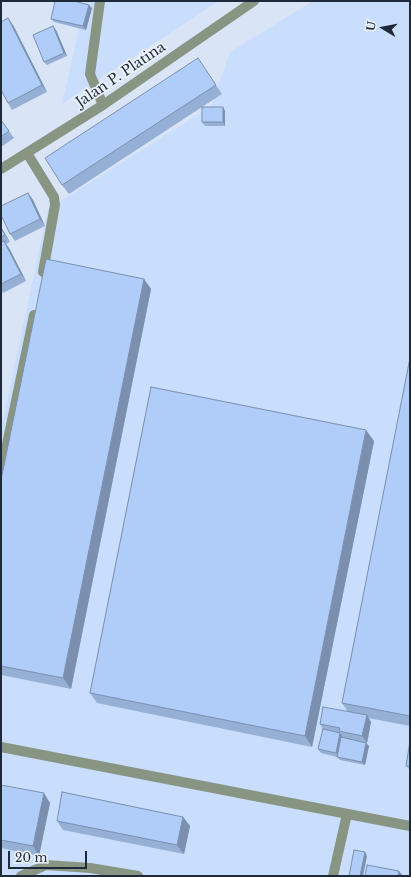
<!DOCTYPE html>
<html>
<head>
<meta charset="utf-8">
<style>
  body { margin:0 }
  #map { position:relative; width:411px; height:877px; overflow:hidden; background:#d9e5f6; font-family:"Libre Baskerville",serif }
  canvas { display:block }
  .frame { position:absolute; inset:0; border:2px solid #1e2939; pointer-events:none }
  .north { position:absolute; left:363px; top:8px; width:40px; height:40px; -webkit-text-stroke:3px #ebf2fa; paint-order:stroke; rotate:280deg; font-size:11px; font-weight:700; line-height:16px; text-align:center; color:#1e2939 }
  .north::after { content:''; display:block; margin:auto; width:14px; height:18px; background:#1e2939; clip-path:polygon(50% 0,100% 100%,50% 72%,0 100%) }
  .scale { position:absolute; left:8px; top:851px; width:79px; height:18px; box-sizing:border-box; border:2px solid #1e2939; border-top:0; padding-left:5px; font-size:12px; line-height:14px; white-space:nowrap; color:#1e2939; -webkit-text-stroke:3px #ebf2fa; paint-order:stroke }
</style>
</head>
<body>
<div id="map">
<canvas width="411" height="877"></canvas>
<div class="frame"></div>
<div class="north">U</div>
<div class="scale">20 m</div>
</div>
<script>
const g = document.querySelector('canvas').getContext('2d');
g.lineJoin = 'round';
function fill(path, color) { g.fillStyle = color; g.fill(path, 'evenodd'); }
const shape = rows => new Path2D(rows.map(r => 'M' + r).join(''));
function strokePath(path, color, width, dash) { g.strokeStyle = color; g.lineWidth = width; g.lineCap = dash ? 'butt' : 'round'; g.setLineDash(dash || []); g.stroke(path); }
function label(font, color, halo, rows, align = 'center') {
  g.font = font + ' "Libre Baskerville",serif'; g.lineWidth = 3.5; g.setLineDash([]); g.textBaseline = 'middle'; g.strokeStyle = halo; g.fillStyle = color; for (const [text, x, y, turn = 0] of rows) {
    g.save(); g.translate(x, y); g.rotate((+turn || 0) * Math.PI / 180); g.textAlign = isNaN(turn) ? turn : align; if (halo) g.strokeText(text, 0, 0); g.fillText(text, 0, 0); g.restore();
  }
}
const built = shape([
  [85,1,219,1,62,104],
  [313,1,410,1,410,876,1,876,1,429,48,209,211,106,230,52]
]);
const minor = shape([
  [100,1,90,74,103,105],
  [27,153,54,197,55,205,43,272],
  [1,169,103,105,254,1],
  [1,473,34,315],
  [1,747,410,826],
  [21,876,46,865,90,868,138,876],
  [333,876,347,814]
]);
const wall = shape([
  [92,8,86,30,54,22,51,19],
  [13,25,47,92,12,110,8,103],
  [56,30,67,56,47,65,44,62],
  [198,58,222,94,202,107,223,107,225,111,225,126,205,126,202,122,202,107,69,194,62,185],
  [1,120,14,138,1,147],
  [28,193,33,200,45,226,15,241,10,234],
  [1,227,10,242,6,244,9,248,26,281,3,293,1,289],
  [144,279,151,289,71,689,1,675,1,480],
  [410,358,410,726,368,718,371,722,367,743,366,743,369,746,365,765,340,760,337,757,321,753,318,749,323,729,320,724,348,712,342,703],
  [374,441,312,747,97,703,90,693],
  [410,741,410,770,406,766],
  [1,785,50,803,39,856,1,848],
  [183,817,190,826,184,854,63,830,57,821]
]);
const shadedWall = shape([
  [89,5,92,8,86,30,83,26],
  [8,18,13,25,47,92,42,85],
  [53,26,56,30,67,56,64,53],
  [223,107,225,111,225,126,223,122],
  [28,193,33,200,45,226,40,219],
  [1,227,10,242,5,235,1,228],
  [4,241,9,248,26,281,21,274],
  [144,279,151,289,71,689,63,678],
  [366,430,374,441,312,747,305,736],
  [367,715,371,722,367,743,362,736],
  [340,733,343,737,339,757,336,753],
  [366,743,369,746,365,765,362,762],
  [44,793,50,803,39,856,33,846],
  [183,817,190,826,184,854,177,845],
  [365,852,367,856,363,876,360,876],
  [399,871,403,876,398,876]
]);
const building = shape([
  [55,1,74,1,89,5,83,26,51,19,55,1],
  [8,18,42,85,8,103,1,90,1,22,8,18],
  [53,26,64,53,44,62,33,35,53,26],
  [198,58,216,85,62,185,45,158,198,58],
  [202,107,223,107,223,122,202,122,202,107],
  [1,120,9,131,1,137,1,120],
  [28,193,40,219,10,234,1,215,1,206,28,193],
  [1,228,5,235,1,237,1,228],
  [4,241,21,274,1,284,1,242,4,241],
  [46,259,144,279,63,678,1,666,1,480,46,259],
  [410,358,410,716,342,703,410,358],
  [151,387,366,430,305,736,90,693,151,387],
  [323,707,367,715,362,736,339,731,340,728,320,724,323,707],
  [323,729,340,733,336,753,318,749,323,729],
  [341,737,366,743,362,762,337,757,341,737],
  [410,741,410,766,406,766,410,741],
  [1,785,44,793,33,846,1,840,1,785],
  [62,792,183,817,177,845,57,821,62,792],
  [354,850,365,852,360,876,349,876,354,850],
  [367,865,399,871,398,876,365,876,367,865]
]);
const streetNames = [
  ["Jalan P. Platina",121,75,-34]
];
fill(built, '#c9defc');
strokePath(minor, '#889582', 10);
fill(wall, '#96b0d5');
fill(shadedWall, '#7a90ae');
fill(building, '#afcdf8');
strokePath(building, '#7a90ae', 1);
label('14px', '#1e2939', '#ebf2fa', streetNames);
</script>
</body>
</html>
